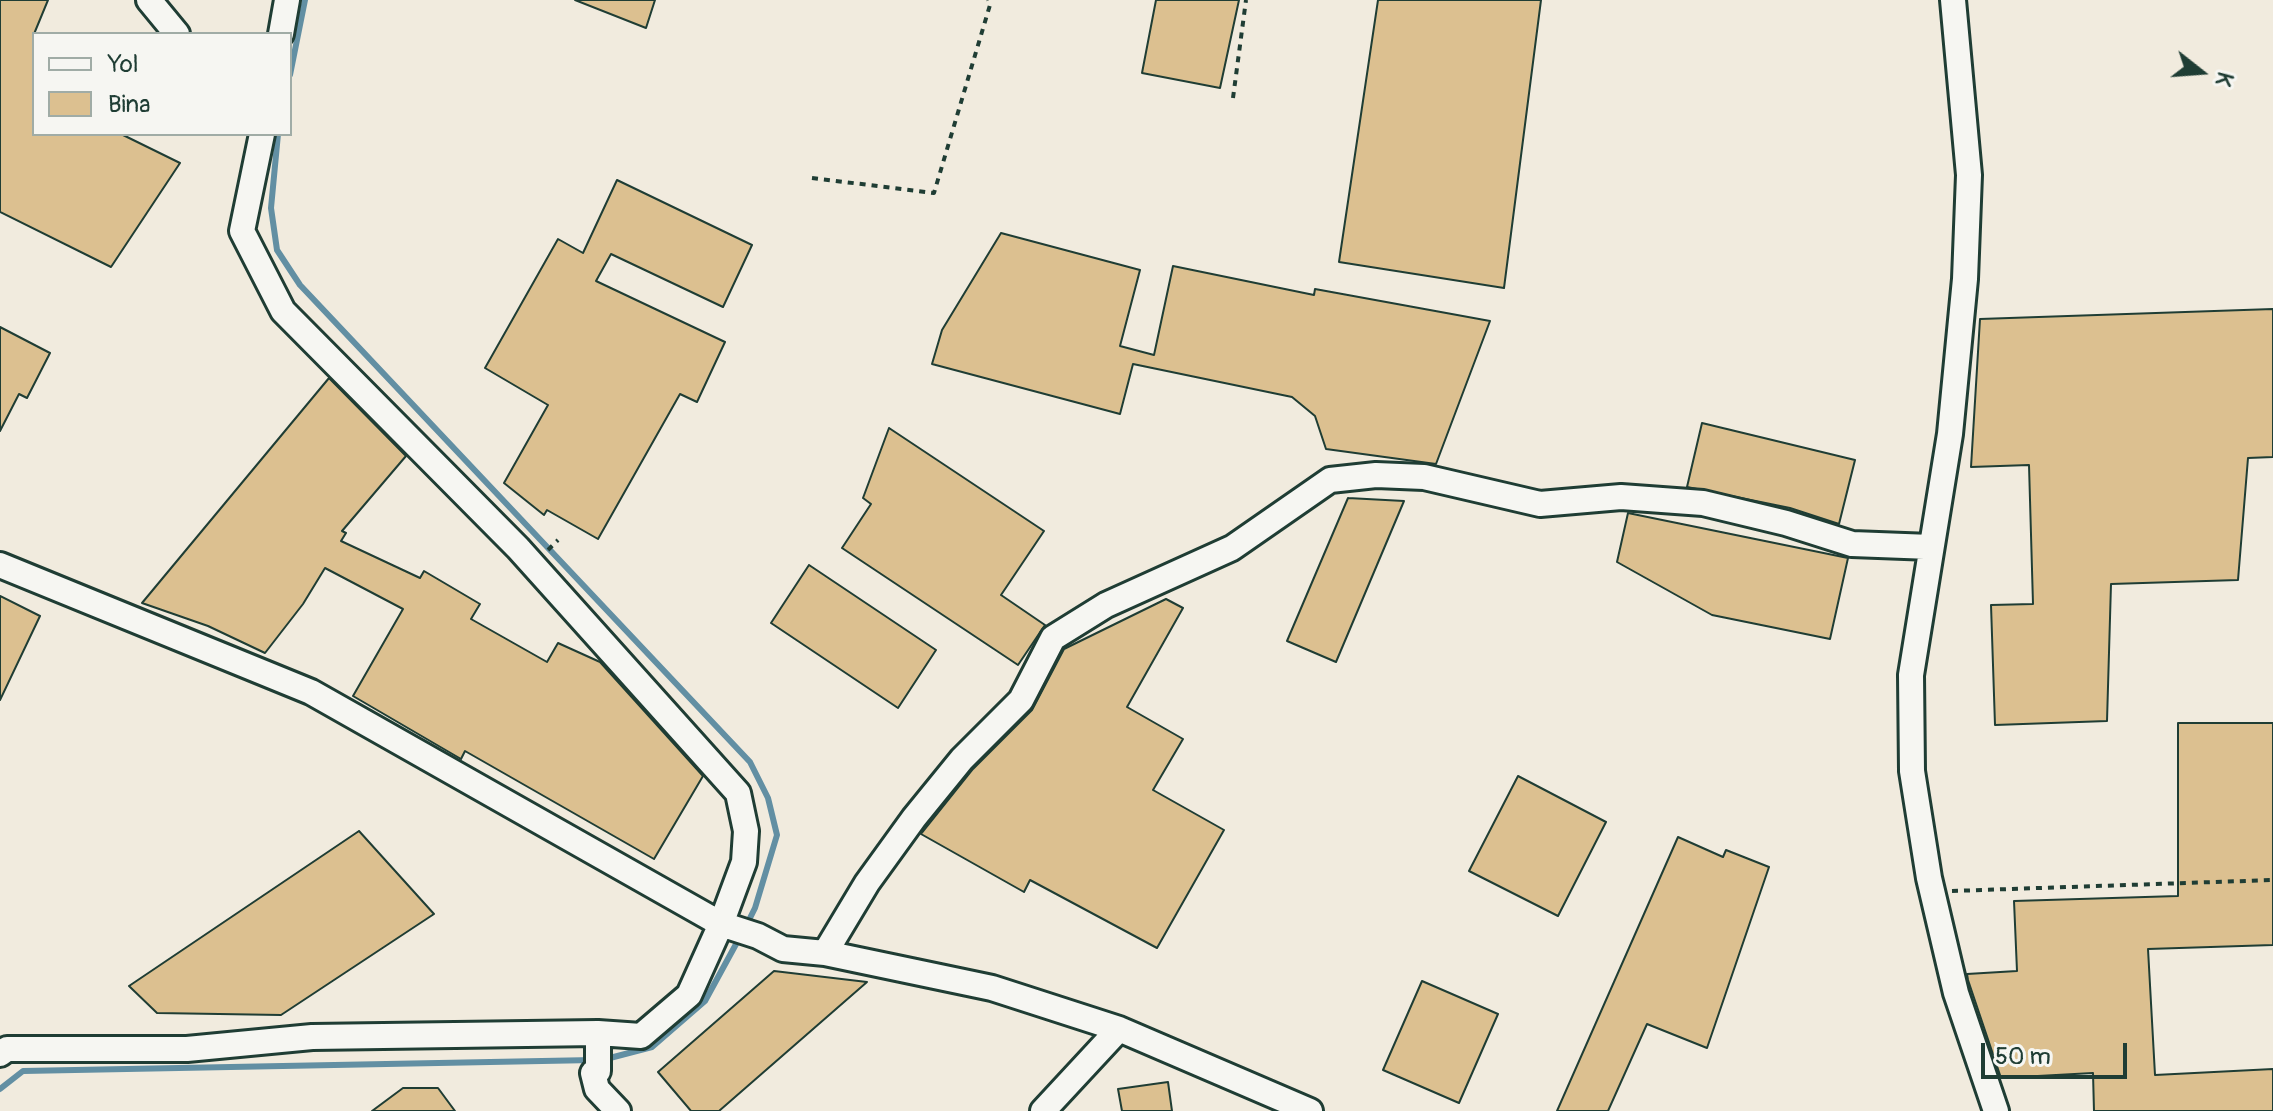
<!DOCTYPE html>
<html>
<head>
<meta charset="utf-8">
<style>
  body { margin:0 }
  #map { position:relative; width:2273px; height:1111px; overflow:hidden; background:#f1ebde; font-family:Pangolin,sans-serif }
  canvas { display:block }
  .legend { position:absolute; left:32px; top:32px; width:260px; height:104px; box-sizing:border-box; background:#f6f6f2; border:2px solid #a0aca6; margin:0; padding:10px 14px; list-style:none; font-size:24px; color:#1f3d34 }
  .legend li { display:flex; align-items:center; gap:16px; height:40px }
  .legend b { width:40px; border:2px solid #a0aca6 }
  .north { position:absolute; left:2161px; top:32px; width:80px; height:80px; -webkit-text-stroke:6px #f6f6f2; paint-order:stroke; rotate:107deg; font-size:22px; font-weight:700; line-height:32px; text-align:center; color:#1f3d34 }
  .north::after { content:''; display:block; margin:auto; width:28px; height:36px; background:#1f3d34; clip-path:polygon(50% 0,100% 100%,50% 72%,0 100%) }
  .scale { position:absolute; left:1981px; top:1043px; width:146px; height:36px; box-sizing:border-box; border:4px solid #1f3d34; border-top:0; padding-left:10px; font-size:24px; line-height:28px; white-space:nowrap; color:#1f3d34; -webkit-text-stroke:6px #f6f6f2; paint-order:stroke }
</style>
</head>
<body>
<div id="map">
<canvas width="2273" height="1111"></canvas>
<ul class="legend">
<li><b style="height:10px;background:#f6f6f2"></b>Yol</li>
<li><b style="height:22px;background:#dcc090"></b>Bina</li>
</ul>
<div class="north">K</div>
<div class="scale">50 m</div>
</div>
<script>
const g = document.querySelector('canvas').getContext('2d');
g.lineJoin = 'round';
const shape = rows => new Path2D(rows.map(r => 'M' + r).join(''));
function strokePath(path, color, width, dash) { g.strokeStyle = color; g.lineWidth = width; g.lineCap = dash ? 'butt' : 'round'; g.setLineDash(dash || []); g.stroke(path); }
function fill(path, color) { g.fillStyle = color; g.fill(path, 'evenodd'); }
const stream = shape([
  [290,75,305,0],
  [278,134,271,208,277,250,300,285,750,762,768,798,777,835,755,908,746,926],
  [606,1059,652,1047,705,1001,741,935],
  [0,1089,23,1071,594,1060]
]);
const building = shape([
  [0,0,48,0,34,34,34,134,121,134,180,163,111,267,0,212,0,0],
  [575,0,655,0,646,28,575,0],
  [1156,0,1239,0,1220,88,1142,73,1156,0],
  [1378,0,1541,0,1504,288,1339,262,1378,0],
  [617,180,752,245,723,307,611,254,596,281,725,342,697,402,680,394,598,539,547,510,544,515,504,483,548,405,485,368,558,239,583,253,617,180],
  [1001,233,1140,270,1120,346,1154,355,1173,266,1314,295,1315,289,1490,321,1436,464,1326,449,1315,416,1292,397,1133,364,1120,414,932,364,942,330,1001,233],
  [2273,309,2273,457,2248,458,2238,580,2111,584,2107,721,1995,725,1991,605,2033,604,2029,465,1971,467,1980,319,2273,309],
  [0,327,50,353,27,398,19,394,0,431,0,327],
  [329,378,406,456,342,531,346,533,341,541,420,578,424,571,480,604,471,619,547,662,558,643,600,662,703,776,654,859,465,751,461,759,353,696,403,609,325,568,303,604,265,653,208,626,142,603,329,378],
  [1702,423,1855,460,1839,524,1790,508,1687,487,1702,423],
  [889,428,1044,531,1001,595,1045,625,1018,665,842,548,871,504,863,498,889,428],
  [1348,498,1404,501,1336,662,1287,641,1348,498],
  [1628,513,1848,558,1830,639,1712,615,1617,562,1628,513],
  [809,565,936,650,898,708,771,623,809,565],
  [0,596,40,616,0,700,0,596],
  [1166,599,1183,608,1127,707,1183,739,1153,790,1224,830,1157,948,1030,880,1024,892,921,834,973,769,1032,710,1064,649,1166,599],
  [2178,723,2273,723,2273,945,2148,949,2155,1075,2273,1069,2273,1111,2094,1111,2093,1073,2001,1078,1968,980,1967,974,2017,971,2014,901,2178,896,2178,723],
  [1518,776,1606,822,1558,916,1469,871,1518,776],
  [359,831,434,914,281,1015,157,1013,129,986,359,831],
  [1678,837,1723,857,1726,850,1769,867,1707,1048,1647,1024,1608,1111,1557,1111,1678,837],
  [774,971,867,982,719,1111,691,1111,658,1072,774,971],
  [1422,981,1498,1014,1459,1103,1383,1070,1422,981],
  [1168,1082,1172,1111,1122,1111,1118,1089,1168,1082],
  [403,1088,438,1088,455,1111,372,1111,403,1088]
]);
const path = shape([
  [1233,98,1246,0],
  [812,178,934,193,990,5,988,0],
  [548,550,558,540],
  [1952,891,2273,880]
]);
const minor = shape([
  [149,0,177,34],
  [1953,0,1969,175,1965,279,1950,434,1911,675,1912,771,1929,878,1956,993,1996,1111],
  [281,34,287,0],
  [0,565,311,692,721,924,758,936,783,949,825,953,992,988,1119,1029,1310,1111],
  [825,953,867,883,914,818,962,759,1021,700,1053,638,1106,605,1232,548,1330,480,1376,475,1424,477,1540,504,1621,497,1703,503,1786,523,1852,544,1931,547],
  [598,1033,598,1071,593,1073,597,1089,618,1111],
  [0,1054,7,1049,187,1049,312,1037,598,1033,641,1036,689,995,721,924,744,862,746,831,738,793,518,548,283,311,242,231,262,134],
  [1043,1111,1119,1029]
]);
strokePath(stream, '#628fa3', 6);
fill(building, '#dcc090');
strokePath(building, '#1f3d34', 2);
strokePath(minor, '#1f3d34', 30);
strokePath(path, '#1f3d34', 4, [6, 6]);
strokePath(minor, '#f6f6f2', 24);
</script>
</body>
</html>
